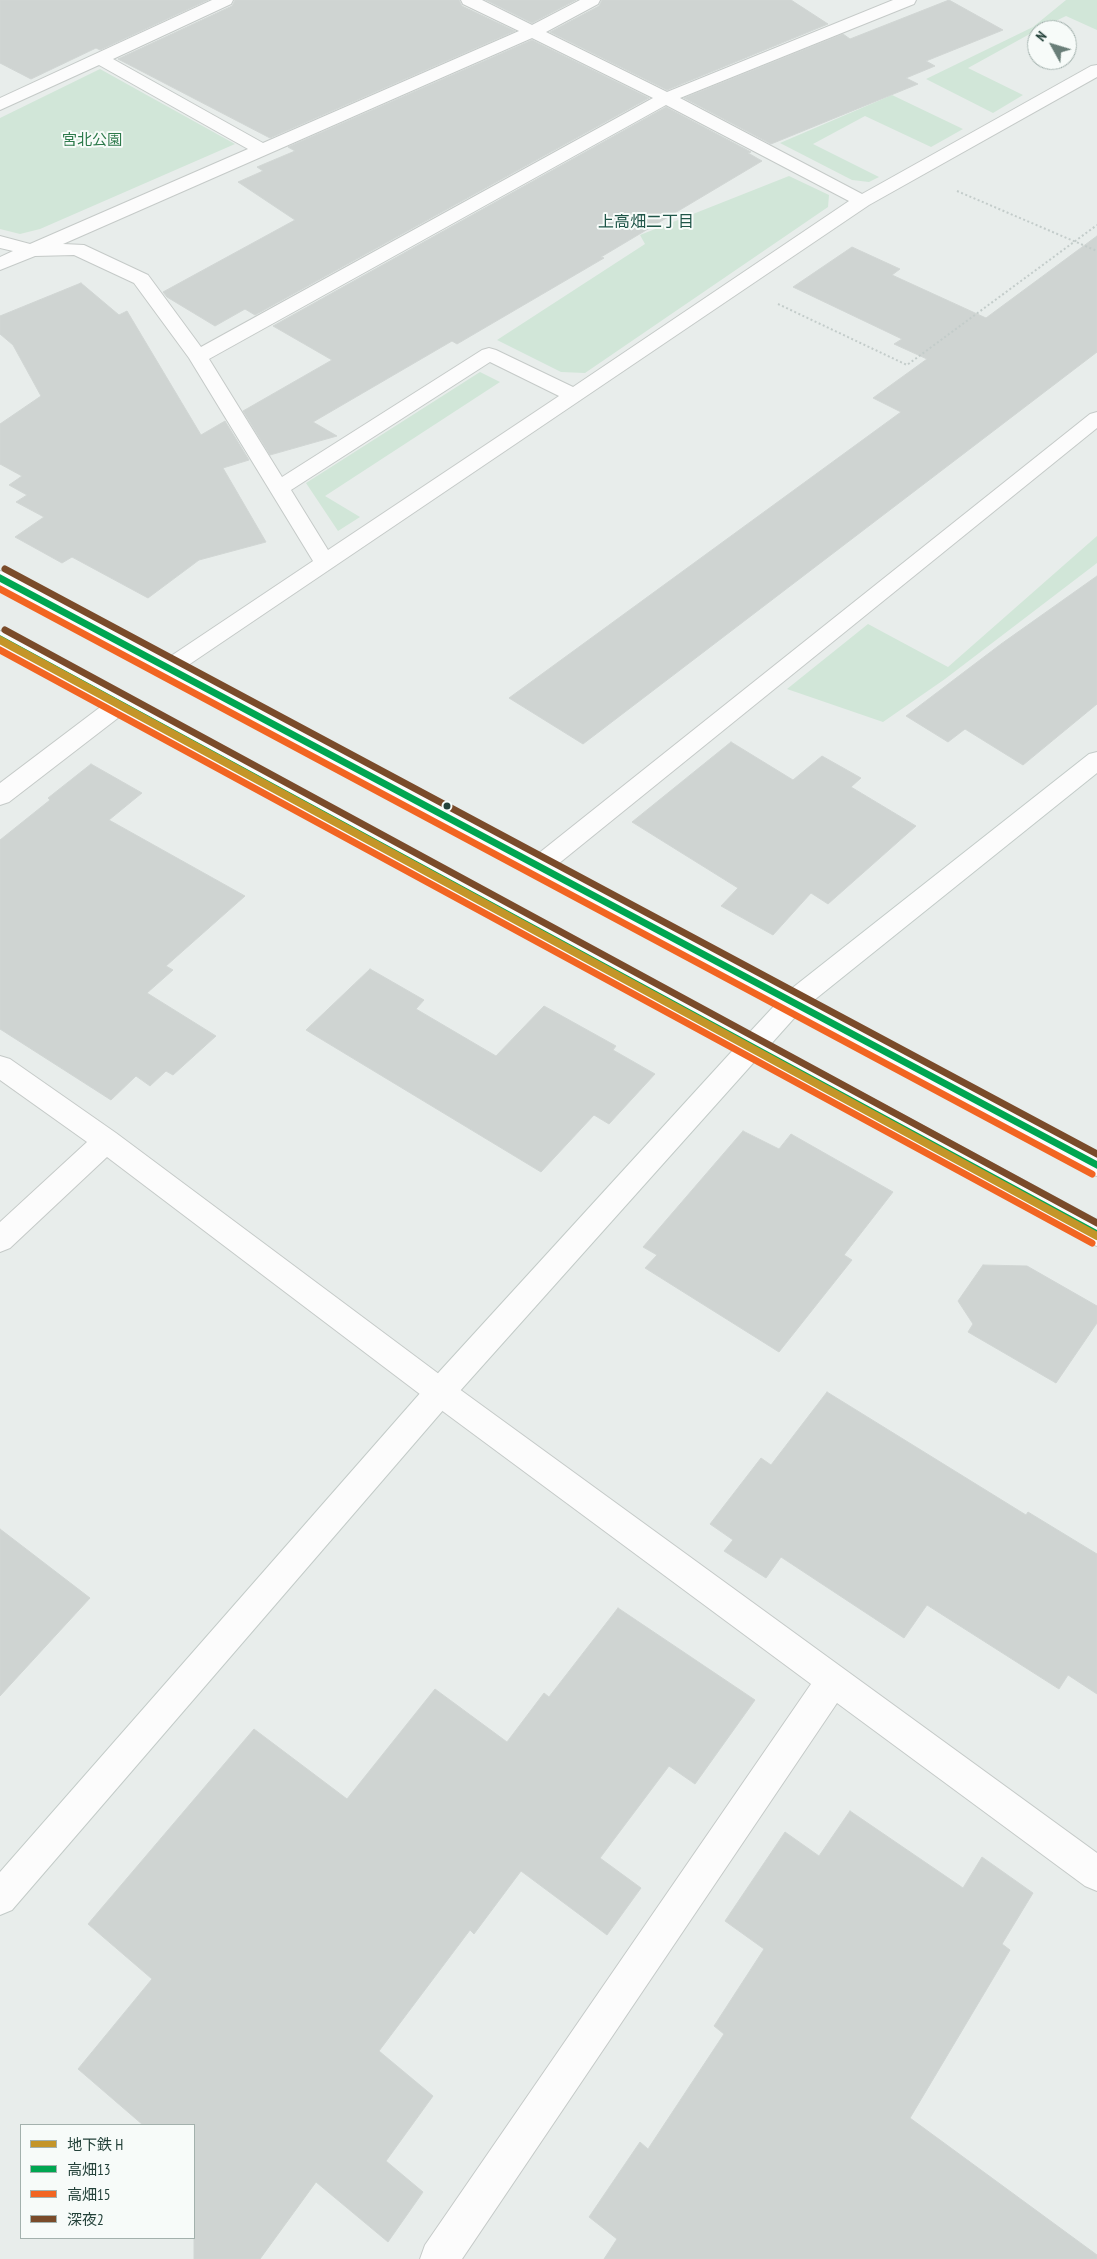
<!DOCTYPE html>
<html>
<head>
<meta charset="utf-8">
<style>
  body { margin:0 }
  #map { position:relative; width:1097px; height:2259px; overflow:hidden; background:#e8edeb; font-family:"PT Sans Narrow","Noto Sans JP",sans-serif }
  canvas { display:block }
  .legend { position:absolute; left:20px; top:2124px; width:175px; height:115px; box-sizing:border-box; background:#f7fbf9; border:1px solid #a3b1ad; margin:0; padding:6px 9px; list-style:none; font-size:15px; color:#24423a }
  .legend li { display:flex; align-items:center; gap:10px; height:25px }
  .legend b { width:25px; border:1px solid #a3b1ad }
  .north { position:absolute; left:1027px; top:20px; width:50px; height:50px; box-sizing:border-box; background:#f7fbf9; border:1px solid #a3b1ad; border-radius:50%; rotate:309deg; font-size:14px; font-weight:700; line-height:20px; text-align:center; color:#24423a }
  .north::after { content:''; display:block; margin:auto; width:18px; height:22px; background:#697e78; clip-path:polygon(50% 0,100% 100%,50% 72%,0 100%) }
</style>
</head>
<body>
<div id="map">
<canvas width="1097" height="2259"></canvas>
<ul class="legend">
<li><b style="height:6px;background:#c49529"></b>地下鉄 H</li>
<li><b style="height:6px;background:#00a651"></b>高畑13</li>
<li><b style="height:6px;background:#f26522"></b>高畑15</li>
<li><b style="height:6px;background:#7a4b2a"></b>深夜2</li>
</ul>
<div class="north">N</div>
</div>
<script>
const g = document.querySelector('canvas').getContext('2d');
g.lineJoin = 'round';
function fill(path, color) { g.fillStyle = color; g.fill(path, 'evenodd'); }
const shape = rows => new Path2D(rows.map(r => 'M' + r).join(''));
function strokePath(path, color, width, dash) { g.strokeStyle = color; g.lineWidth = width; g.lineCap = dash ? 'butt' : 'round'; g.setLineDash(dash || []); g.stroke(path); }
function label(font, color, halo, rows, align = 'center') {
  g.font = font + ' "PT Sans Narrow","Noto Sans JP",sans-serif'; g.lineWidth = 4; g.setLineDash([]); g.textBaseline = 'middle'; g.strokeStyle = halo; g.fillStyle = color; for (const [text, x, y, turn = 0] of rows) {
    g.save(); g.translate(x, y); g.rotate((+turn || 0) * Math.PI / 180); g.textAlign = isNaN(turn) ? turn : align; if (halo) g.strokeText(text, 0, 0); g.fillText(text, 0, 0); g.restore();
  }
}
const green = shape([
  [1066,0,1097,0,1097,30,1066,16,1037,30,968,68,1023,95,993,113,926,79,1033,27],
  [100,69,235,144,40,229,20,234,0,229,0,118],
  [892,95,963,129,931,147,865,116,813,144,879,177,869,182,852,180,780,143],
  [789,176,829,195,828,207,585,373,561,372,497,340,645,244,640,235],
  [480,372,500,382,325,496,360,517,338,531,306,483],
  [1097,536,1097,563,945,679,883,722,787,689,868,624,948,667]
]);
const building = shape([
  [0,0,208,0,100,50,96,48,31,79,0,63,0,0],
  [235,0,459,0,462,6,515,31,270,138,118,59,232,6,235,0],
  [486,0,576,0,532,23,486,0],
  [602,0,791,0,828,24,667,90,550,32,599,6,602,0],
  [949,0,1003,30,926,61,935,66,906,78,918,84,771,144,684,98,843,34,850,39,949,0],
  [532,40,649,98,255,315,245,309,215,326,167,297,163,292,295,220,238,182,263,171,257,167,295,151,288,147,532,40],
  [666,107,751,152,748,153,762,161,601,257,604,258,457,344,452,341,313,422,337,436,270,455,243,411,332,360,273,326,666,107],
  [1097,236,1097,352,583,744,509,698,901,412,873,398,927,359,894,344,902,339,793,287,852,247,900,269,892,275,986,318,1097,236],
  [81,283,119,315,127,311,201,435,225,421,249,460,223,468,266,542,199,560,148,598,72,557,62,563,15,537,44,517,16,502,27,495,9,485,22,476,0,464,0,424,41,396,13,345,0,334,0,316,81,283],
  [1097,576,1097,704,1023,765,965,729,948,742,906,716,1001,644,1097,576],
  [731,742,793,780,822,756,861,778,851,787,916,826,828,904,811,893,773,935,721,906,738,888,632,822,731,742],
  [91,764,142,793,109,820,245,896,166,966,173,970,147,993,216,1036,173,1075,166,1071,150,1086,136,1076,111,1100,0,1029,0,840,50,800,48,798,91,764],
  [370,969,424,1000,416,1009,496,1056,544,1006,616,1046,613,1050,655,1074,609,1124,594,1115,541,1172,306,1030,370,969],
  [743,1131,779,1149,791,1134,893,1192,844,1255,852,1260,779,1352,645,1268,657,1255,643,1247,743,1131],
  [983,1265,1027,1266,1097,1306,1097,1323,1056,1383,968,1332,973,1324,958,1301,983,1265],
  [827,1392,1026,1515,1028,1512,1097,1554,1097,1694,1068,1675,1059,1689,927,1605,904,1638,781,1557,766,1578,724,1551,733,1540,710,1524,761,1458,771,1465,827,1392],
  [0,1529,90,1598,0,1696,0,1529],
  [618,1608,755,1700,695,1784,669,1766,600,1858,641,1888,607,1935,521,1871,474,1934,470,1930,379,2051,433,2096,386,2161,423,2192,388,2242,316,2182,260,2259,194,2259,194,2125,143,2125,78,2069,152,1979,88,1924,254,1729,347,1799,435,1689,507,1742,544,1693,549,1697,618,1608],
  [850,1811,963,1888,982,1857,1033,1893,1002,1944,1010,1950,910,2118,1097,2255,1097,2259,604,2259,617,2239,589,2217,640,2142,648,2149,724,2034,714,2026,764,1949,725,1921,785,1832,819,1856,850,1811]
]);
const path = shape([
  [957,191,1097,251],
  [778,304,907,365,1097,225]
]);
const street = shape([
  [212,0,233,0,231,4,113,59,263,143,519,31,463,4,461,0,482,0,532,25,580,0,600,0,598,4,546,32,667,92,893,0,916,0,914,4,680,98,862,194,1091,66,1097,65,1097,77,869,205,178,672,170,675,162,672,158,667,162,662,313,561,189,358,134,283,74,255,35,256,0,270,0,257,13,251,0,248,0,236,30,244,248,149,99,65,0,110,0,98,212,0],
  [532,38,653,98,201,347,148,275,84,245,63,244,532,38],
  [666,105,849,201,573,387,496,350,489,348,482,350,282,477,209,359,666,105],
  [490,362,559,396,328,550,291,490,490,362],
  [1097,412,1097,428,547,873,538,876,529,873,526,867,529,861,1090,414,1097,412],
  [119,697,127,699,131,705,127,711,9,802,0,805,0,783,111,699,119,697],
  [0,1056,10,1059,116,1133,451,1383,1097,1853,1097,1891,1085,1886,837,1703,462,2259,420,2259,425,2245,811,1684,429,1401,107,1157,10,1248,0,1252,0,1222,87,1142,0,1080,0,1056]
]);
const secondary = shape([
  [0,571,8,573,791,989,1089,754,1097,752,1097,773,813,1001,1097,1152,1097,1176,1087,1173,796,1016,771,1044,1097,1220,1097,1246,1087,1242,755,1061,451,1401,12,1910,0,1915,0,1872,429,1383,734,1049,0,649,0,631,8,634,749,1033,775,1005,0,587,0,571]
]);
const bus1 = shape([
  [0,578,1097,1165],
  [0,639,1097,1234]
]);
const bus2 = shape([
  [0,589,1092,1174],
  [0,650,1092,1243]
]);
const bus3 = shape([
  [5,569,1097,1154],
  [5,630,1097,1223]
]);
const metro1 = shape([
  [0,640,1097,1236]
]);
const markers = [
  [447,806,4.5,"#24423a"]
];
const farParknames = [
  ["宮北公園",92,141]
];
const farNeighbourhoodnames = [
  ["上高畑二丁目",646,222]
];
fill(green, '#d1e6d8');
fill(building, '#cfd4d2');
strokePath(building, '#d1d6d4', 1);
strokePath(street, '#c5cac8', 2);
strokePath(secondary, '#c3cbc8', 2);
strokePath(path, '#c3ccca', 2, [2, 2.5]);
fill(street, '#fcfcfc');
fill(secondary, '#fcfcfc');
strokePath(bus1, '#00a651', 7);
strokePath(bus2, '#f26522', 7);
strokePath(bus3, '#7a4b2a', 7);
strokePath(metro1, '#c49529', 8);
for (const [x, y, r, color] of markers) { const dot = new Path2D(); dot.arc(x, y, r, 0, 2 * Math.PI); g.fillStyle = color; g.fill(dot); strokePath(dot, '#f7fbf9', 2); }
label('15px', '#2d7a4b', '#f7fbf9', farParknames);
label('16px', '#1f5548', '#f7fbf9', farNeighbourhoodnames);
</script>
</body>
</html>
